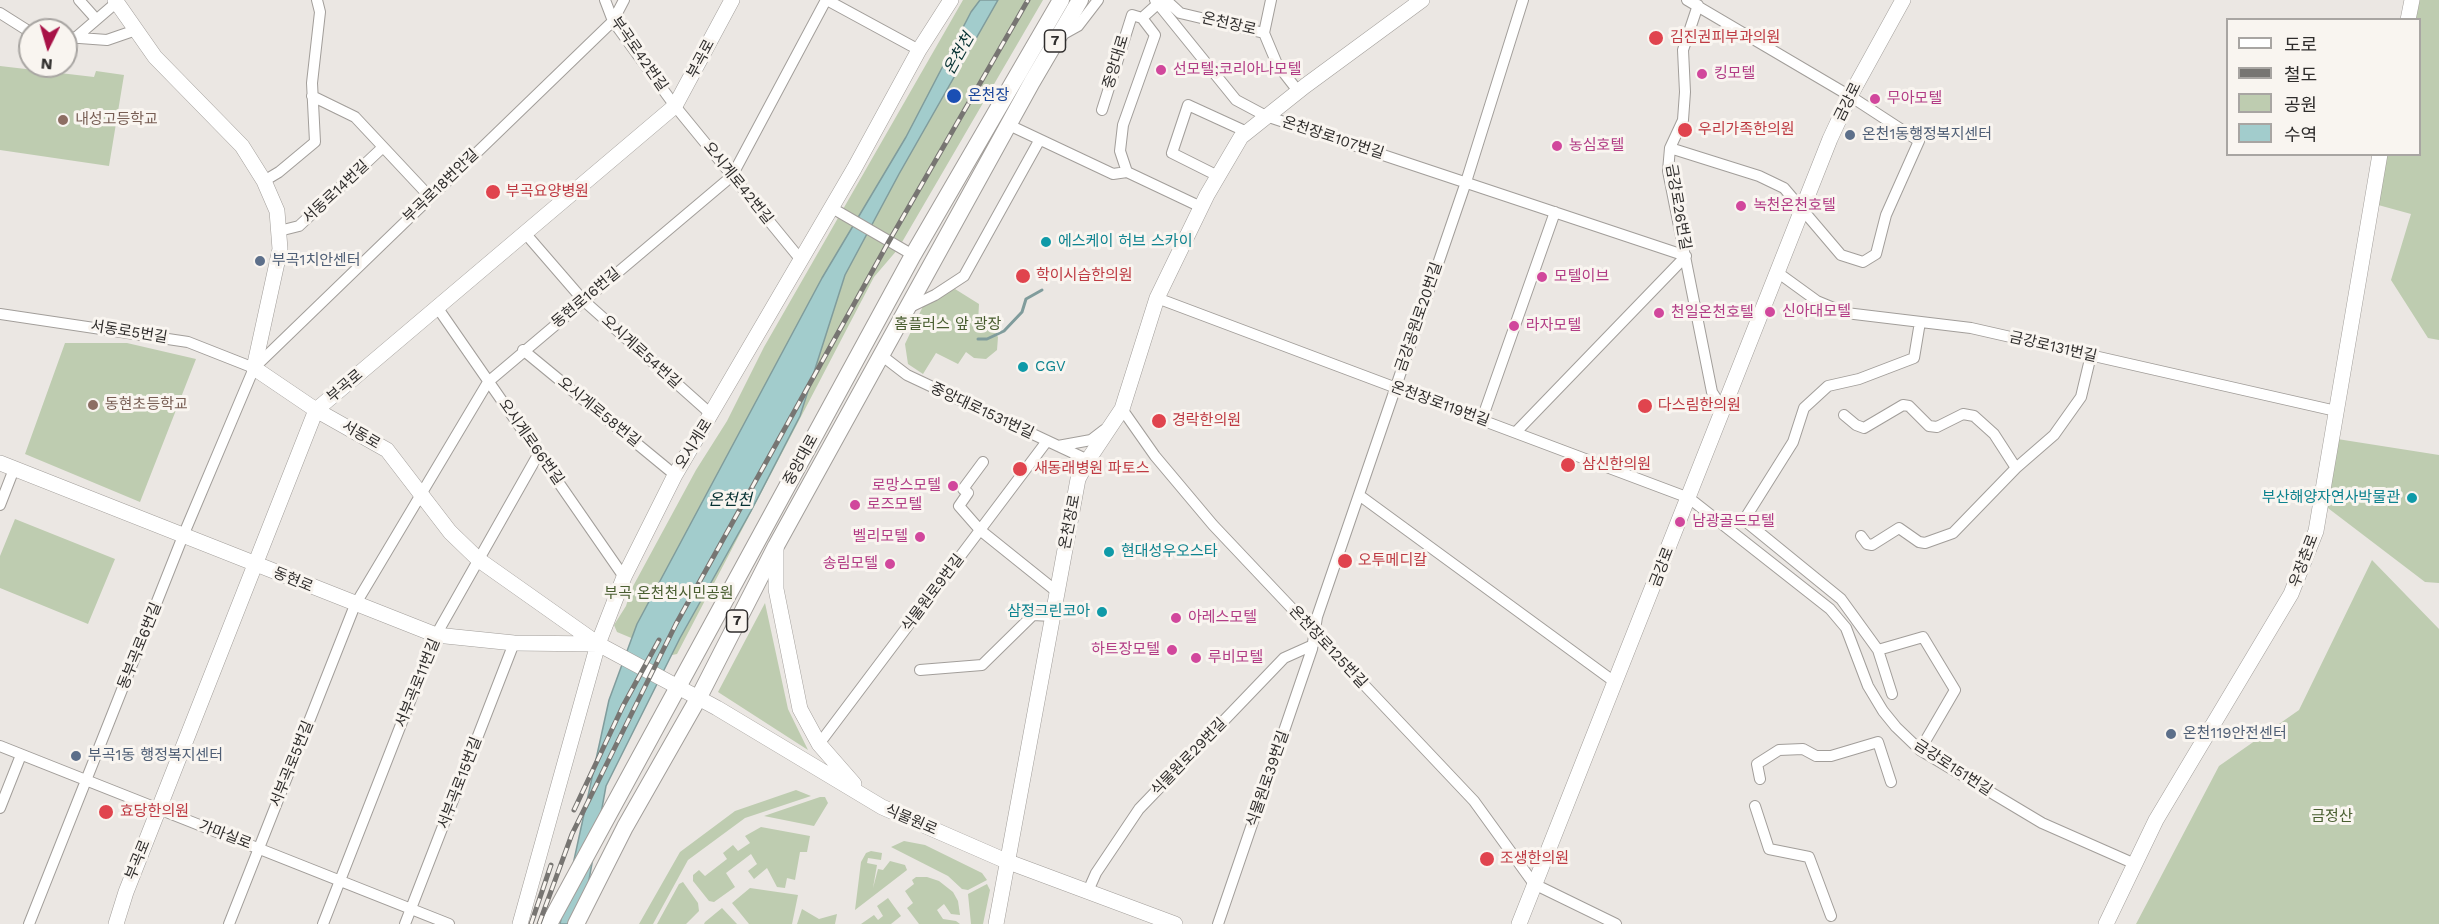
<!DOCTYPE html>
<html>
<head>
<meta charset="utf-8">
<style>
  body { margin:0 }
  #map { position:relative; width:2439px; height:924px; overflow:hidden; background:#ebe7e3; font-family:"Work Sans","Noto Sans KR",sans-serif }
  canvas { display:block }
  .legend { position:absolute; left:2226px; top:18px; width:195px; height:138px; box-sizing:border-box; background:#f9f5f0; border:2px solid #a8a5a2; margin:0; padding:8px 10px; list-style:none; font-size:18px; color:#2f2d2c }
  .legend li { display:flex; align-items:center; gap:12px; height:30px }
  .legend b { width:30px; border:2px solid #a8a5a2 }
  .north { position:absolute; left:18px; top:18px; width:60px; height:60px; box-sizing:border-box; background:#f9f5f0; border:2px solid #a8a5a2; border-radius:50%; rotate:185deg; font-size:16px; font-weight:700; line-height:24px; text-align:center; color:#2f2d2c }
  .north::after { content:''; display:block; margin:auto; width:21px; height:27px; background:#a81247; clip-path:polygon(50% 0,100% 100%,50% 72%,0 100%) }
</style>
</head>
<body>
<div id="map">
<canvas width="2439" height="924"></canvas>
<ul class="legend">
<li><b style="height:8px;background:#fff"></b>도로</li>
<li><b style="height:8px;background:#777572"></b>철도</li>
<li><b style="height:16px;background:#beccb0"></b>공원</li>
<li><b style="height:16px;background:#a2cccc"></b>수역</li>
</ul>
<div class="north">N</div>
</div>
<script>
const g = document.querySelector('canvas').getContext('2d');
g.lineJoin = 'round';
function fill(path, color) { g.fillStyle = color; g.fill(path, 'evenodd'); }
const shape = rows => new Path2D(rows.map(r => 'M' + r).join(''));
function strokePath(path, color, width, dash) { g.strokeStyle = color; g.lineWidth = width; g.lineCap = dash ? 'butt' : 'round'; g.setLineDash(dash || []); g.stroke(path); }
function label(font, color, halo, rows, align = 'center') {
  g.font = font + ' "Work Sans","Noto Sans KR",sans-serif'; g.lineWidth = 6; g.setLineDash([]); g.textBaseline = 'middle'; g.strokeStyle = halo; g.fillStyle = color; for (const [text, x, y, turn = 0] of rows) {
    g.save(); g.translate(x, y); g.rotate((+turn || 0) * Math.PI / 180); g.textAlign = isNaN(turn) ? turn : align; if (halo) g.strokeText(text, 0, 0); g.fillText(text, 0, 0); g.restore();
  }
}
const green = shape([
  [963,0,1043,0,898,249,874,277,677,654,672,655,617,632,614,625,626,606,631,590,696,470,727,421,764,347],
  [2414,0,2439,0,2439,340,2428,338,2391,280,2411,214,2371,203,2382,155,2420,154,2420,20,2410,19],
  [0,66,94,77,96,71,124,75,109,166,0,150],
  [955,289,979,304,978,323,991,327,998,337,997,350,986,359,974,358,966,352,958,364,936,353,923,374,908,364,905,344,925,302],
  [65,343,127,343,196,359,140,502,25,454],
  [2331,438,2439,455,2439,583,2425,582,2320,502],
  [15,519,115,559,88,624,0,588,0,556],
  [2372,560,2439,629,2439,924,2136,924,2219,766,2299,710],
  [765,603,788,709,808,750,718,692],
  [796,790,811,796,745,818,688,860,653,924,639,924,680,852,735,811],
  [820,797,825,797,828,803,814,826,764,816],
  [761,827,810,836,807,852,800,852,795,880,787,878,785,888,777,887,767,868,754,879,748,871,757,864,751,854,726,873,735,887,714,902,709,901,693,881,693,875,699,870,705,876,727,859,723,853,733,845,738,851,750,843,745,836],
  [904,841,925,845,982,873,987,880,968,890,962,889,948,876,891,847],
  [871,851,882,853,881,860,868,858,867,863,877,865,873,888,878,869,883,870,890,861,905,865,907,870,855,910,861,862,866,853],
  [916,877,927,877,939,881,953,892,958,901,960,915,951,914,944,904,937,910,943,919,956,921,960,924,919,924,907,908,913,903,905,891,914,884,912,880],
  [683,882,698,903,699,911,686,924,657,924,679,884],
  [987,884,990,890,983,924,971,924,968,894],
  [750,888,798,895,792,924,749,924,732,903],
  [888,898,901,916,891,924,861,924,874,915,878,920,883,916,877,906],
  [722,908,737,924,704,924,705,922],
  [802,909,819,919,837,914,835,924,797,924]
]);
const water = shape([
  [980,0,998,0,899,174,845,275,800,416,751,511,680,638,606,786,581,924,560,924,609,700,637,624,822,278,906,137,971,12,980,0]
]);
const stream = shape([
  [978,339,987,339,1004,331,1022,312,1026,299,1042,290]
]);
const street = shape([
  [79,0,96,19],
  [605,0,613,21,675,106,801,260],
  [827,0,919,50],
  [1155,0,1236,100,1266,116,1686,256,1516,432],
  [1162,0,1142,18,1155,35,1123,125,1120,151,1127,172,1201,207],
  [1166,0,1180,13,1264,33,1277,64,1298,91],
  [1698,5,1683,50,1685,92,1683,120,1670,148,1668,171,1712,392,1723,409],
  [0,13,30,32],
  [1264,33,1271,0],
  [1060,36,1078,26,1098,0],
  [66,37,107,40,136,30],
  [74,39,117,2],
  [312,96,355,117,430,197],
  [1102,110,1132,15,1142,18],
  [1009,125,1113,174,1127,172],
  [1670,148,1759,176,1784,188,1841,255,1863,262,1876,254,1886,215,1919,141,1850,96,1687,0],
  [1218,176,1172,153,1188,105,1247,132],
  [264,181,279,172,315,142,312,83,320,12,317,0],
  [832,208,913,255],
  [279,231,299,226,382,148],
  [525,233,583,300,712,415],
  [1777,272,1817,301,1846,313,1971,328,2336,411],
  [1157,298,1689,498,1830,609,1846,628,1868,686,1883,711,1896,727,1920,750,2042,823,2135,864],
  [437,307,624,577],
  [908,308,935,295,964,276,1039,141],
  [0,314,188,342,254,368],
  [523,350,675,475],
  [881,355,907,375,1088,460],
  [1122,409,1155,456,1213,525,1474,801,1534,884,1616,924],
  [1844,415,1856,425,1864,428,1903,405,1909,406,1929,426,1937,427,1963,414,1974,416,1994,434,2016,468],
  [1482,419,1555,212],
  [1058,446,1091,440,1104,430],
  [983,462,963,489,968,493,959,506,980,530,1056,591],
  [1359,495,1616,683],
  [0,505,14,469],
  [1861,536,1867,544,1872,545,1899,528,1919,542,1925,543,1953,533,2016,468,2054,435,2081,397,2091,355],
  [1878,650,1923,637,1955,690,1920,750],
  [920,670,982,665,1033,615,1052,616],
  [1892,694,1878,650,1841,599,1744,520,1793,442,1804,408,1828,386,1859,379,1914,358,1920,322],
  [819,744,1047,441],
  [0,746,449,924],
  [1760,779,1757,764,1779,750,1803,749,1816,756,1831,756,1878,742,1891,782],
  [1755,806,1769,849,1809,857,1831,916],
  [0,808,21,755],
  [1088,891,1096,873,1139,809,1284,658,1313,645],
  [29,924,183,536,254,368,613,21,624,0],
  [229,924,355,605,488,382,732,176,826,0],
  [323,924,436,635,539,453],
  [405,924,514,643],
  [1218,924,1312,649,1317,617,1466,182,1523,0]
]);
const secondary = shape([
  [115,0,155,57,242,146,264,181,277,211,280,249,254,368,316,410,387,450,450,532,479,560,598,644,717,708,882,807,1006,861,1175,924],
  [2408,20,2412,0],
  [0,463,436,635,514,643,598,644],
  [776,546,776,589,800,709,819,744,854,784],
  [116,924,126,892,316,410,675,106,732,0],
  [520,924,598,644,624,577,675,475,854,169,919,50,951,0],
  [996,924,1078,479,1088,460,1122,409,1157,298,1207,195,1241,137,1305,86,1422,0],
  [1519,924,1830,139,1850,96,1903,0],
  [2106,924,2156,820,2291,594,2316,531,2380,154]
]);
const primary = shape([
  [549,924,913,255,1061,0],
  [576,924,625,827,699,697,776,546,1032,82,1080,0]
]);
const rail = shape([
  [574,810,623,706,659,640],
  [531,924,551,865],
  [539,924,572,834,676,624,888,243,1028,0]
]);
const markers = [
  [1656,38,8,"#e0444e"],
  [1161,70,6,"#d1479c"],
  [1702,74,6,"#d1479c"],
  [954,96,8,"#1a4fb4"],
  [1875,99,6,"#d1479c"],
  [63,120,6,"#8d6e63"],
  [1685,130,8,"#e0444e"],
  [1850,135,6,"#5c6f8a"],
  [1557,146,6,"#d1479c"],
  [493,192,8,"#e0444e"],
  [1741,206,6,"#d1479c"],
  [1046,242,6,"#0f9aa8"],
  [260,261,6,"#5c6f8a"],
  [1023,276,8,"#e0444e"],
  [1542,277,6,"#d1479c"],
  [1770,312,6,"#d1479c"],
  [1659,313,6,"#d1479c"],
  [1514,326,6,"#d1479c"],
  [1023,367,6,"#0f9aa8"],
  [93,405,6,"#8d6e63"],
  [1645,406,8,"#e0444e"],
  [1159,421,8,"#e0444e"],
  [1568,465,8,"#e0444e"],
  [1020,469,8,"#e0444e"],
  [953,486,6,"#d1479c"],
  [2412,498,6,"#0f9aa8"],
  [855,505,6,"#d1479c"],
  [1680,522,6,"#d1479c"],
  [920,537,6,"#d1479c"],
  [1109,552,6,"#0f9aa8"],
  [1345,561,8,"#e0444e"],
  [890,564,6,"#d1479c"],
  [1102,612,6,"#0f9aa8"],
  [1176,618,6,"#d1479c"],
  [1172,650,6,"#d1479c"],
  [1196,658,6,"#d1479c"],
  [2171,734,6,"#5c6f8a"],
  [76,756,6,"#5c6f8a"],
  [106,812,8,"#e0444e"],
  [1487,859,8,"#e0444e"]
];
const shields = [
  [1055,41,21],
  [737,621,21]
];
const shieldNames = [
  ["7",1055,41],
  ["7",737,621]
];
const streetNames = [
  ["온천장로",1229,24,13],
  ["부곡로42번길",639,54,55],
  ["부곡로",701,59,-62],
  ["중앙대로",1116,62,-73],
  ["금강로",1848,102,-64],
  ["온천장로107번길",1333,138,18],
  ["오시게로42번길",738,183,51],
  ["부곡로18번안길",441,186,-44],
  ["서동로14번길",336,192,-43],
  ["금강로26번길",1678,207,80],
  ["동현로16번길",586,298,-40],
  ["금강공원로20번길",1419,317,-71],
  ["서동로5번길",129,332,9],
  ["금강로131번길",2053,347,13],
  ["오시게로54번길",641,352,42],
  ["부곡로",345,386,-40],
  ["온천장로119번길",1440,404,20],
  ["중앙대로1531번길",982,411,25],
  ["오시게로58번길",599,412,39],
  ["서동로",361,435,30],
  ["오시게로66번길",531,442,55],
  ["오시게로",694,444,-58],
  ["중앙대로",801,460,-61],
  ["온천장로",1070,522,-79],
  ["우장춘로",2304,561,-69],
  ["금강로",1662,567,-69],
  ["동현로",293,580,22],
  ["식물원로9번길",933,593,-53],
  ["동부곡로6번길",140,646,-68],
  ["온천장로125번길",1328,647,47],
  ["서부곡로11번길",418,683,-68],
  ["식물원로29번길",1189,757,-46],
  ["서부곡로5번길",292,764,-68],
  ["금강로151번길",1953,768,33],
  ["식물원로39번길",1268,779,-71],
  ["서부곡로15번길",460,783,-69],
  ["식물원로",911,820,23],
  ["가마실로",225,835,21],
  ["부곡로",138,860,-68]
];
const healthNames = [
  ["김진권피부과의원",1670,38],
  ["우리가족한의원",1698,130],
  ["부곡요양병원",506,192],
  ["학이시습한의원",1036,276],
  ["다스림한의원",1658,406],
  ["경락한의원",1172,421],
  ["삼신한의원",1582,465],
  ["새동래병원 파토스",1034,469],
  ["오투메디칼",1358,561],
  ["효당한의원",120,812],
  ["조생한의원",1500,859]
];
const hotelNames = [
  ["선모텔;코리아나모텔",1173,70],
  ["킹모텔",1714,74],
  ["무아모텔",1887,99],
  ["농심호텔",1569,146],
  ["녹천온천호텔",1753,206],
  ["모텔이브",1554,277],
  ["신아대모텔",1782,312],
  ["천일온천호텔",1671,313],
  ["라자모텔",1526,326],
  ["로망스모텔",941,486,"right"],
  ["로즈모텔",867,505],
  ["남광골드모텔",1692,522],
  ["벨리모텔",908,537,"right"],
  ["송림모텔",878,564,"right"],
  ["아레스모텔",1188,618],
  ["하트장모텔",1160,650,"right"],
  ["루비모텔",1208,658]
];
const transitNames = [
  ["온천장",968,96]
];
const educationNames = [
  ["내성고등학교",75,120],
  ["동현초등학교",105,405]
];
const serviceNames = [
  ["온천1동행정복지센터",1862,135],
  ["부곡1치안센터",272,261],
  ["온천119안전센터",2183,734],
  ["부곡1동 행정복지센터",88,756]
];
const cultureNames = [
  ["에스케이 허브 스카이",1058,242],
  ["CGV",1035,367],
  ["부산해양자연사박물관",2400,498,"right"],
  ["현대성우오스타",1121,552],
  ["삼정그린코아",1090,612,"right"]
];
const parkNames = [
  ["홈플러스 앞 광장",948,325],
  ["부곡 온천천시민공원",669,594],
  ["금정산",2332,817]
];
const waterNames = [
  ["온천천",959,54,-61],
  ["온천천",730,500]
];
fill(green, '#beccb0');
fill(water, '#a2cccc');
strokePath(water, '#809c9c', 1.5);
strokePath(stream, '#809c9c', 3);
strokePath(street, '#a29e9a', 12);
strokePath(secondary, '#a29e9a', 16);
strokePath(primary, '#a29e9a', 18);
strokePath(street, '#fff', 10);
strokePath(secondary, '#fff', 15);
strokePath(primary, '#fff', 16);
strokePath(rail, '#777572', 5);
strokePath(rail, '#f9f5f0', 3, [9]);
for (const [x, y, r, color] of markers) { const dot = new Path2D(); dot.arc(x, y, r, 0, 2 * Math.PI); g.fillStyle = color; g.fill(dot); strokePath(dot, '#f9f5f0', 2); }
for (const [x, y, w] of shields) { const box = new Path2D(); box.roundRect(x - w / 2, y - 11, w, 22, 4.5); g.fillStyle = '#f9f5f0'; g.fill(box); strokePath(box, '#2f2d2c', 1.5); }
label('bold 14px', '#2f2d2c', null, shieldNames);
label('15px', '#2f2d2c', '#f9f5f0', streetNames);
label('15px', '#be3a42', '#f9f5f0', healthNames, 'left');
label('15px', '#b23c85', '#f9f5f0', hotelNames, 'left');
label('15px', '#164399', '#f9f5f0', transitNames, 'left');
label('15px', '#785e54', '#f9f5f0', educationNames, 'left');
label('15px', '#4e5e75', '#f9f5f0', serviceNames, 'left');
label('15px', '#0d838f', '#f9f5f0', cultureNames, 'left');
label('15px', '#495e30', '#f9f5f0', parkNames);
label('italic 16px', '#053031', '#f9f5f0', waterNames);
</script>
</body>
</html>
